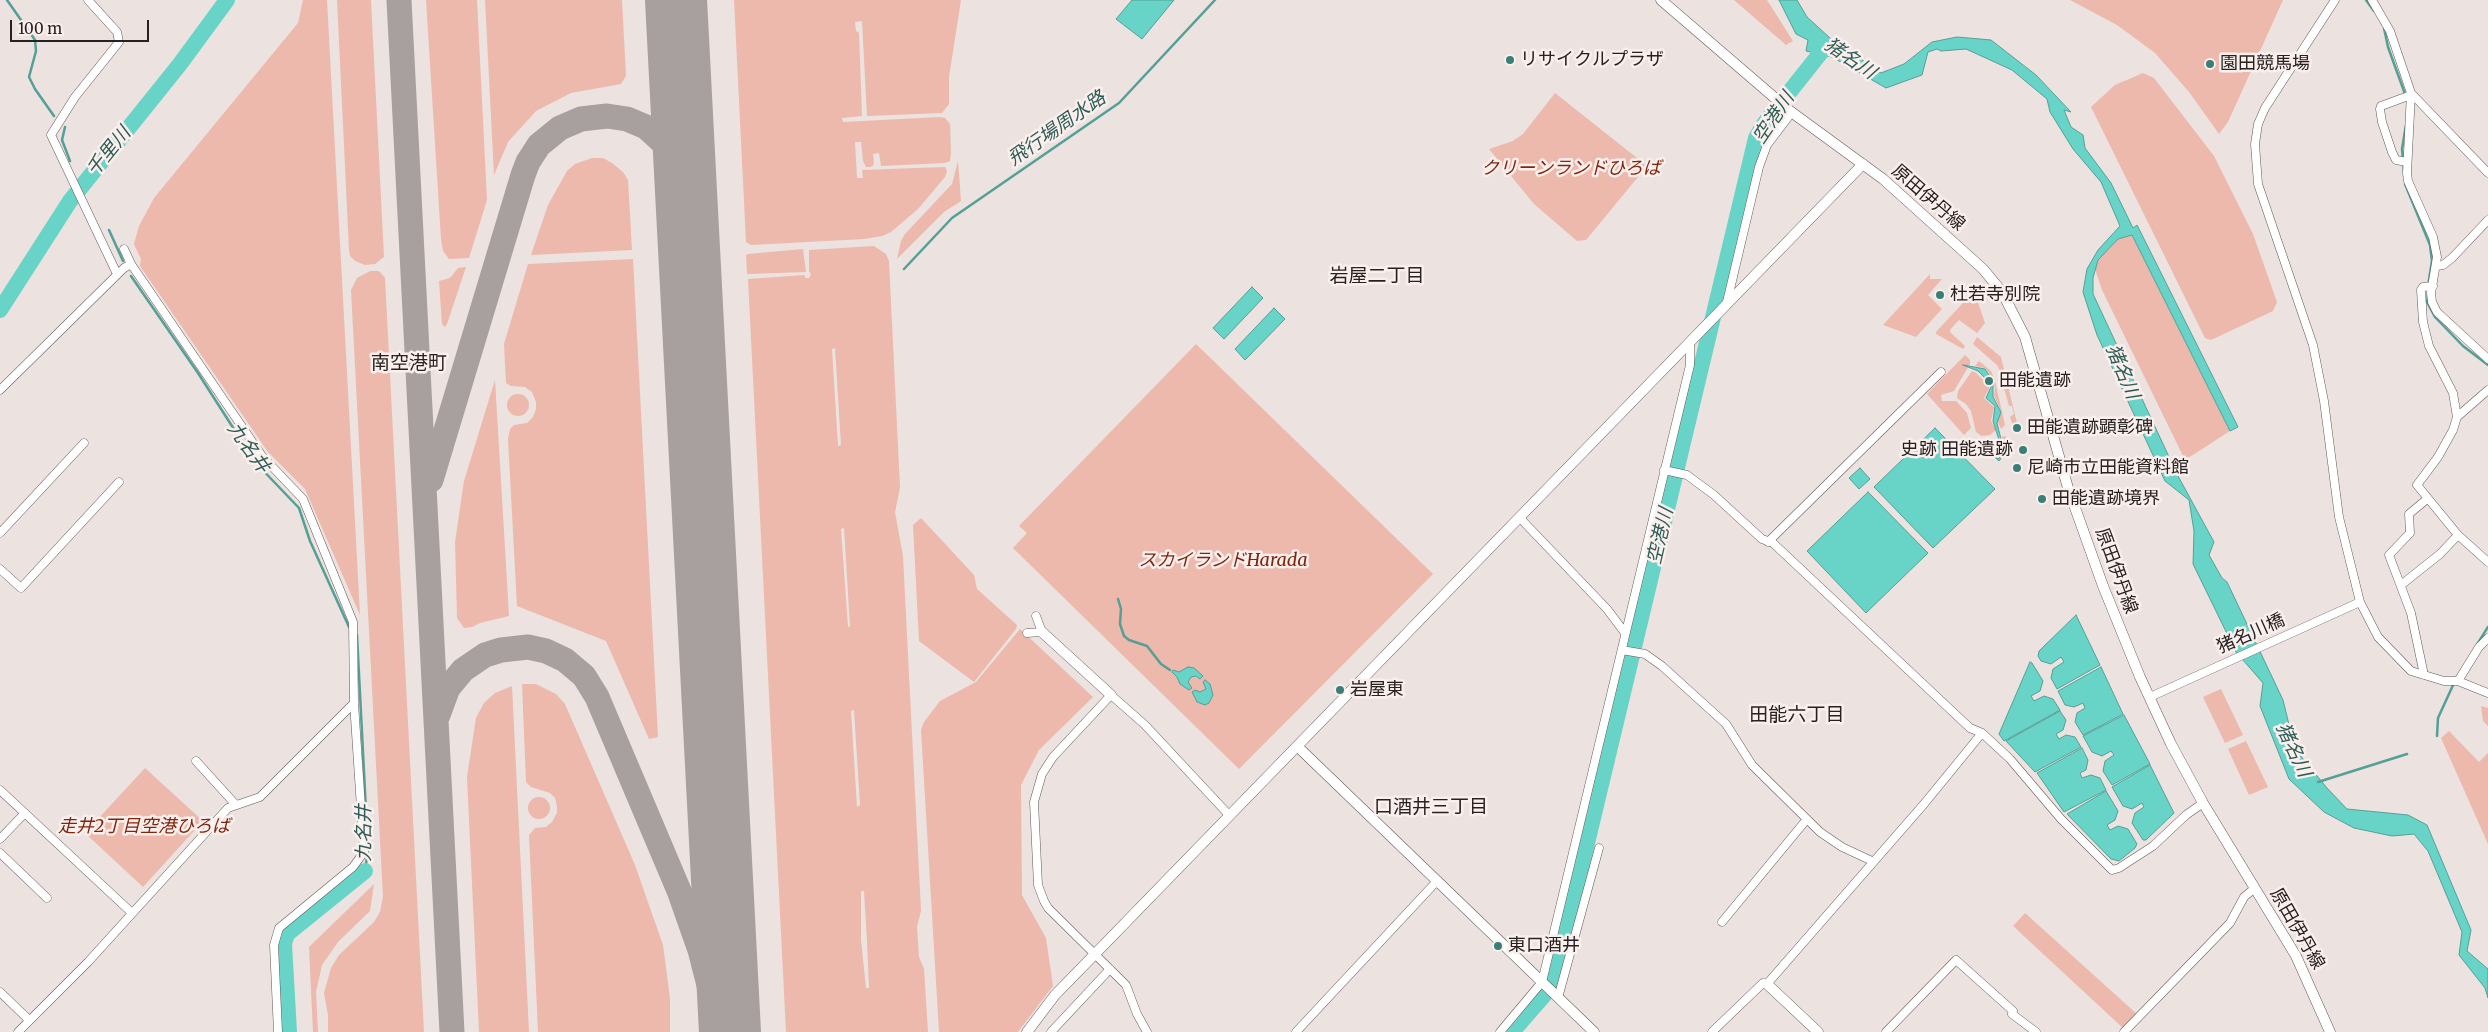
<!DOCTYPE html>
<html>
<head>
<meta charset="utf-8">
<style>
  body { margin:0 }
  #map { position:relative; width:2488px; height:1032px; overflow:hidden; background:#ece2df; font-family:Merriweather,serif }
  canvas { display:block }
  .scale { position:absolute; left:10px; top:20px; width:139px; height:22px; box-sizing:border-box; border:2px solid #262221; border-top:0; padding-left:6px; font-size:15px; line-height:18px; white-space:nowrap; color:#262221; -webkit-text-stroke:4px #faefed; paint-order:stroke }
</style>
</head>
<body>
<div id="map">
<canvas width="2488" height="1032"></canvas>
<div class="scale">100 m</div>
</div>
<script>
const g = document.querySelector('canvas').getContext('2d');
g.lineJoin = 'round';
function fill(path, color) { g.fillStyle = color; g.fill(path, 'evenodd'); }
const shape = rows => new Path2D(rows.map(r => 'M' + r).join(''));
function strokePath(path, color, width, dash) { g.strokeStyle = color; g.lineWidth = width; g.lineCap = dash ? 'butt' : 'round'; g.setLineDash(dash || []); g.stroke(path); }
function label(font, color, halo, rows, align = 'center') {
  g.font = font + ' Merriweather,"Noto Sans JP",serif'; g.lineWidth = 5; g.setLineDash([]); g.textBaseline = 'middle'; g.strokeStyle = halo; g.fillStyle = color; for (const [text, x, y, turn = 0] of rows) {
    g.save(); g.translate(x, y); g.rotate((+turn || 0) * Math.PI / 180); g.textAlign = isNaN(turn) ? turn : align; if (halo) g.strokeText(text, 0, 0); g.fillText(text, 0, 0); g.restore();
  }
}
const green = shape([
  [303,0,327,0,360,615,305,489,268,452,140,266,141,259,134,244,139,226,154,198,298,23],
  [337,0,371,0,384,257,375,264,365,265,355,261,350,256,349,250],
  [426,0,477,0,487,200,469,258,449,259,443,251,441,239],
  [485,0,622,0,626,76,621,84,571,93,536,111,508,142,494,175],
  [734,0,961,0,949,77,949,104,942,113,867,116,862,21,855,22,856,31,859,33,862,116,842,118,843,122,940,117,945,118,950,124,951,153,950,161,945,163,881,166,879,153,873,154,874,164,871,167,866,167,863,161,861,142,855,142,857,178,863,178,862,170,945,167,947,171,945,177,918,209,891,232,882,236,864,239,751,245,746,242],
  [1734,0,1767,0,1793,41,1786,45],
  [2070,0,2283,0,2228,122,2219,134,2189,92,2155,53,2117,25],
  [2143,73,2154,78,2214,156,2253,234,2277,302,2273,311,2211,340,2205,338,2091,107,2115,85],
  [1555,93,1647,166,1586,240,1577,241,1534,204,1489,149,1513,141,1523,134],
  [592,158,603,158,612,163,623,172,628,180,632,250,531,255,548,205,567,171,575,164],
  [958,161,961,201,944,212,897,259,901,241,905,234,952,184],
  [2132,235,2230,431,2185,460,2102,290,2095,269,2098,260,2118,239],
  [874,246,886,254,889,261,900,488,895,512,903,556,921,911,917,927,919,957,924,969,928,1032,786,1032,748,279,805,275,805,278,809,278,811,274,809,271,809,250],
  [835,348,841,445,838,446,832,349],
  [844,528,850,626,848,627,841,529],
  [854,710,860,805,857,807,851,711],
  [861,891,864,891,867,941,869,988,866,988,861,940],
  [803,249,806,272,747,274,746,255,748,254],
  [633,259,658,737,649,739,606,641,517,606,508,439,510,429,514,425,527,423,533,417,536,409,536,402,532,392,525,387,511,386,506,383,504,344,528,264],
  [466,267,447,324,445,327,442,324,439,281,450,278,458,268],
  [370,271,379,271,385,278,424,1032,328,1032,328,1015,324,993,331,968,339,955,374,922,380,912,383,897,351,290,357,278],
  [1930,274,1930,279,1942,279,1928,295,1942,309,1916,337,1883,325],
  [1974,291,1985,323,1977,333,1959,320,1950,330,1950,332,1965,346,1963,349,1936,334,1936,332],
  [1977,337,2001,357,2017,423,2012,423,2010,417,2014,414,2012,406,2009,406,1998,366,1973,344],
  [1196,344,1433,574,1239,769,1013,548,1027,533,1019,526],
  [1965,355,1970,360,1970,364,1954,391,1941,395,1942,401,1956,401,1967,413,1971,428,1964,435,1927,394],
  [1979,361,1991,371,1995,381,2005,425,2001,429,1997,420,2001,411,1994,396,1995,388,1992,377,1985,368,1975,366],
  [1972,371,1976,373,1989,386,1989,389,1984,398,1994,407,1991,421,1996,430,1990,435,1981,436,1976,432,1971,411,1966,404,1957,398,1958,391],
  [495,380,509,616,480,623,472,627,464,628,457,618,455,542,464,481],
  '507 405a11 11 0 1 1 22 0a11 11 0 1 1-22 0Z',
  [2005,436,2011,441,2014,450,2008,451,2002,443,2002,437],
  '1992 451a6 6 0 1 1 12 0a6 6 0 1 1-12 0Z',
  [921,518,974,575,977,589,1017,625,1016,629,974,682,919,641,913,525],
  [1020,629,1093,697,1039,750,1021,785,1022,895,1046,938,1053,986,1018,1032,939,1032,921,730,924,722,940,701,976,682],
  [522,684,536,684,556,694,565,704,635,865,663,945,670,998,670,1032,538,1032,529,835,535,828,546,827,552,822,557,813,557,806,555,798,550,793,531,787,526,782],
  [512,686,529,1032,479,1032,467,777,476,718,484,703,495,693],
  [2221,689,2243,735,2225,743,2203,697],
  [2481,706,2488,708,2488,726,2483,721],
  [2449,731,2479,762,2488,753,2488,844,2441,738],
  [2246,741,2268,787,2249,795,2228,749],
  [145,768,203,821,143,887,85,833],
  '528 808a11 11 0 1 1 22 0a11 11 0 1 1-22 0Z',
  [374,884,370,911,338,942,322,965,316,992,318,1032,313,1032,309,947],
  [2025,913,2138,1015,2123,1028,2013,926]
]);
const water = shape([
  [1132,0,1174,0,1142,39,1116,19,1132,0],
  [1779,0,1797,0,1807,17,1830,38,1881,73,1904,64,1932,42,1957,37,1991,40,2036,75,2071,112,2064,110,2071,127,2083,135,2085,148,2111,183,2133,228,2137,225,2238,427,2230,431,2132,235,2118,239,2098,260,2093,278,2093,294,2178,476,2214,542,2209,555,2222,578,2227,582,2283,700,2295,749,2327,788,2347,809,2408,815,2427,825,2471,930,2467,951,2488,969,2488,998,2485,988,2459,955,2462,932,2428,851,2414,834,2392,836,2354,828,2324,812,2289,779,2260,706,2263,683,2236,652,2193,564,2194,531,2189,500,2165,481,2097,335,2083,292,2087,269,2098,250,2120,226,2101,182,2073,149,2050,112,2047,99,2012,70,1966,49,1941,51,1937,49,1928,52,1922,75,1886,88,1832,57,1806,51,1808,40,1796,34,1779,0],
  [1252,287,1263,298,1224,339,1213,328,1252,287],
  [1274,308,1285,319,1245,360,1235,349,1274,308],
  [1963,365,1985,369,1993,381,1993,397,2001,412,1997,423,2002,443,2007,451,1999,461,1988,451,1999,440,1993,421,1995,406,1986,398,1991,387,1987,380,1978,371,1963,365],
  [1997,444,2001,444,2005,452,1998,459,1990,452,1997,444],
  [1935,428,1995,489,1933,548,1874,487,1935,428],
  [1860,468,1870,479,1859,489,1849,478,1860,468],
  [1868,492,1928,553,1866,613,1807,551,1868,492],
  [2076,615,2100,665,2057,689,2051,678,2053,669,2064,662,2061,657,2051,664,2041,661,2038,656,2039,651,2076,615],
  [2030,662,2032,663,2043,681,2040,691,2031,696,2034,701,2044,696,2053,699,2060,710,2004,741,1999,734,2030,662],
  [1188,667,1194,668,1203,676,1200,679,1196,676,1191,677,1188,682,1192,688,1189,690,1180,684,1177,677,1172,672,1173,670,1179,672,1188,667],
  [2101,667,2123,714,2083,735,2075,722,2077,713,2085,708,2083,703,2074,707,2065,705,2058,691,2101,667],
  [1205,680,1210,684,1213,695,1209,703,1205,705,1197,702,1192,692,1195,690,1200,692,1206,689,1203,682,1205,680],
  [2060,711,2066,720,2063,730,2056,734,2059,739,2066,735,2075,737,2081,747,2035,772,2006,741,2060,711],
  [2124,715,2150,764,2112,785,2103,771,2105,761,2114,755,2111,751,2102,756,2092,752,2083,736,2124,715],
  [2082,748,2088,760,2086,770,2080,773,2082,778,2091,775,2100,778,2106,790,2064,812,2037,773,2082,748],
  [2150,765,2174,813,2146,840,2143,840,2132,823,2135,813,2144,807,2142,803,2132,809,2123,806,2112,787,2150,765],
  [2106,791,2118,811,2115,820,2107,825,2110,830,2118,826,2128,829,2137,844,2135,848,2119,861,2111,859,2067,814,2106,791]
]);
const stream = shape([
  [7,0,35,40,36,51,29,77,35,89,54,116],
  [2366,0,2374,11],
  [2384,28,2388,47,2405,94],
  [65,127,62,140,70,161],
  [2404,171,2402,149,2406,125],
  [2405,184,2430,245,2432,261,2428,286],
  [109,230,123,261],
  [904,269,952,218,1119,103,1215,0],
  [131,276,198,373,255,462,299,508,310,541,349,627],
  [2428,294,2427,302,2435,317,2463,346,2488,365],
  [1118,599,1121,609,1120,624,1124,636,1129,640,1147,646,1161,664,1170,670],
  [357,635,368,850,365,871],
  [2478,643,2488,627],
  [2437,736,2438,718,2454,683],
  [2318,782,2407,754]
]);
const river = shape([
  [0,310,70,201,180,64,227,0],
  [289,1032,284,944,287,934,365,871],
  [1512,1032,1553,985,1756,138,1764,124,1826,46]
]);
const taxiway = shape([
  [399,0,452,1032],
  [431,480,523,175,528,162,539,145,560,128,581,119,607,116,627,119,646,127,668,147,682,174,686,193],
  [438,715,448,688,463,670,485,655,501,650,528,647,546,651,565,660,584,676,597,697,680,893,700,950,721,1032],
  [717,990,721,878]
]);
const runway = shape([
  [676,0,730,1032]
]);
const minor = shape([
  [88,0,117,32,119,42,75,97,51,135,117,274],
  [2335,0,2265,108,2258,124,2255,144,2258,184,2313,345,2324,401,2339,517,2360,602,2378,637,2411,671,2444,681,2458,681,2488,693],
  [2372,0,2390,31,2411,93,2407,173,2408,181,2433,237,2437,257,2431,293,2432,302,2437,312,2488,359],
  [2411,93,2488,173],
  [2407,162,2396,160,2392,152,2382,122,2380,109,2381,106,2411,95],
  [124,249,131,264],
  [2437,266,2443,265,2452,258,2488,220],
  [2433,286,2423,287,2421,290,2423,322,2429,346,2453,393,2457,417,2453,430,2438,457,2417,485,2458,535,2488,562],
  [1727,302,1759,167,1767,145,1792,112],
  [0,390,124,268,131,264,262,456,303,499,353,622,354,703,364,852,353,867,279,928,274,945,278,1032],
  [2457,417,2488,390],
  [1664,470,1687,475,1714,495,1762,539,1773,543,1970,728,1982,733,2010,759,2061,819,2112,870,2119,868,2153,846,2186,815,2203,803],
  [1519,517,1607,609,1625,633],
  [0,533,84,443],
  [1768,542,1941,372],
  [0,569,21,588,119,482],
  [2401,585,2440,554,2458,535],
  [1027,633,1042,632,1036,616],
  [1622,650,1645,654,1662,666,1726,724,1752,765,1820,832,1842,847,1872,861],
  [2424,675,2411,613,2389,555,2410,533,2409,514,2427,499],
  [2458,681,2479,647,2488,638],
  [2150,697,2360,602],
  [196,761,236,805],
  [0,790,132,913],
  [0,839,25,813],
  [0,853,47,898],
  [1722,922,1807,819],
  [0,992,29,1020],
  [1558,998,1599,848],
  [18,1032,88,962,228,808,260,797,354,703],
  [1051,1032,1110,969],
  [1147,1032,1137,1014,1126,985,1048,908,1044,901,1038,885,1034,802,1042,774,1053,757,1111,695,1145,725,1229,815],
  [1296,1032,1437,881],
  [1500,1032,1542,982,1690,365,1690,342],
  [1712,1032,1763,983,1767,984,1924,804,1982,733],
  [1886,1032,1956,960,2013,1011,2012,1014,2036,1032],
  [2124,1032,2230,923,2244,897,2255,888]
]);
const tertiary = shape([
  [1661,0,1790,111,1883,179,1983,269,2002,292,2025,337,2068,488,2103,586,2140,677,2171,744,2203,803,2296,956,2330,1032],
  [1042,632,1111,695],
  [1297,746,1594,1032],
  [1767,984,1818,1032],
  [1027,1032,1055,995,1094,955,1863,164]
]);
const markers = [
  [1510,60,5,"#397f77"],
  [2210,64,5,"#397f77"],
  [1940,295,5,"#397f77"],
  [1989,381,5,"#397f77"],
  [2017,428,5,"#397f77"],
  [2023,450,5,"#397f77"],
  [2017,468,5,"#397f77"],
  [2042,499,5,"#397f77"],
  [1340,690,5,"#397f77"],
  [1498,946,5,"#397f77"]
];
const poiNames = [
  ["リサイクルプラザ",1520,60],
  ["園田競馬場",2220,64],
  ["杜若寺別院",1950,295],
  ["田能遺跡",1999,381],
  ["田能遺跡顕彰碑",2027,428],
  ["史跡 田能遺跡",2013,450,"right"],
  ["尼崎市立田能資料館",2027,468],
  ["田能遺跡境界",2052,499],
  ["岩屋東",1350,690],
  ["東口酒井",1508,946]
];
const parkNames = [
  ["クリーンランドひろば",1571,169],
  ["スカイランドHarada",1223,561],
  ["走井2丁目空港ひろば",144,827]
];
const streetNames = [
  ["原田伊丹線",1928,198,41],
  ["原田伊丹線",2116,571,70],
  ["猪名川橋",2251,634,-24],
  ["原田伊丹線",2297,929,60]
];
const waterNames = [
  ["猪名川",1850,59,34],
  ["空港川",1774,118,-56],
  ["飛行場周水路",1057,129,-35],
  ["千里川",109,152,-51],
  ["猪名川",2122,372,67],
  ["九名井",248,448,54],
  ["空港川",1661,536,-77],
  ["猪名川",2293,750,65],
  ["九名井",365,833,-90]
];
const neighbourhoodNames = [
  ["岩屋二丁目",1377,277],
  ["南空港町",409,364],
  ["田能六丁目",1797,716],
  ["口酒井三丁目",1431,808]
];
fill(green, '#ecb9ac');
fill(water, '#68d4c8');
strokePath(water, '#549f96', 1);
strokePath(stream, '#549f96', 2.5);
strokePath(river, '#68d4c8', 16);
strokePath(taxiway, '#a8a09e', 25);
strokePath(runway, '#a8a09e', 62);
strokePath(minor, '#615956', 9);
strokePath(tertiary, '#615956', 11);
strokePath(minor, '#fff', 8);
strokePath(tertiary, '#fff', 10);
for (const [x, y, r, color] of markers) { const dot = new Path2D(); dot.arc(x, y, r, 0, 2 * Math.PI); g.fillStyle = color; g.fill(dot); strokePath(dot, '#faefed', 2); }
label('18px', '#262221', '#faefed', poiNames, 'left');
label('italic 18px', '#82250c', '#faefed', parkNames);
label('18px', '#262221', '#faefed', streetNames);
label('italic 19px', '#2d5c56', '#faefed', waterNames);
label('19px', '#262221', '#faefed', neighbourhoodNames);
</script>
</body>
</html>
